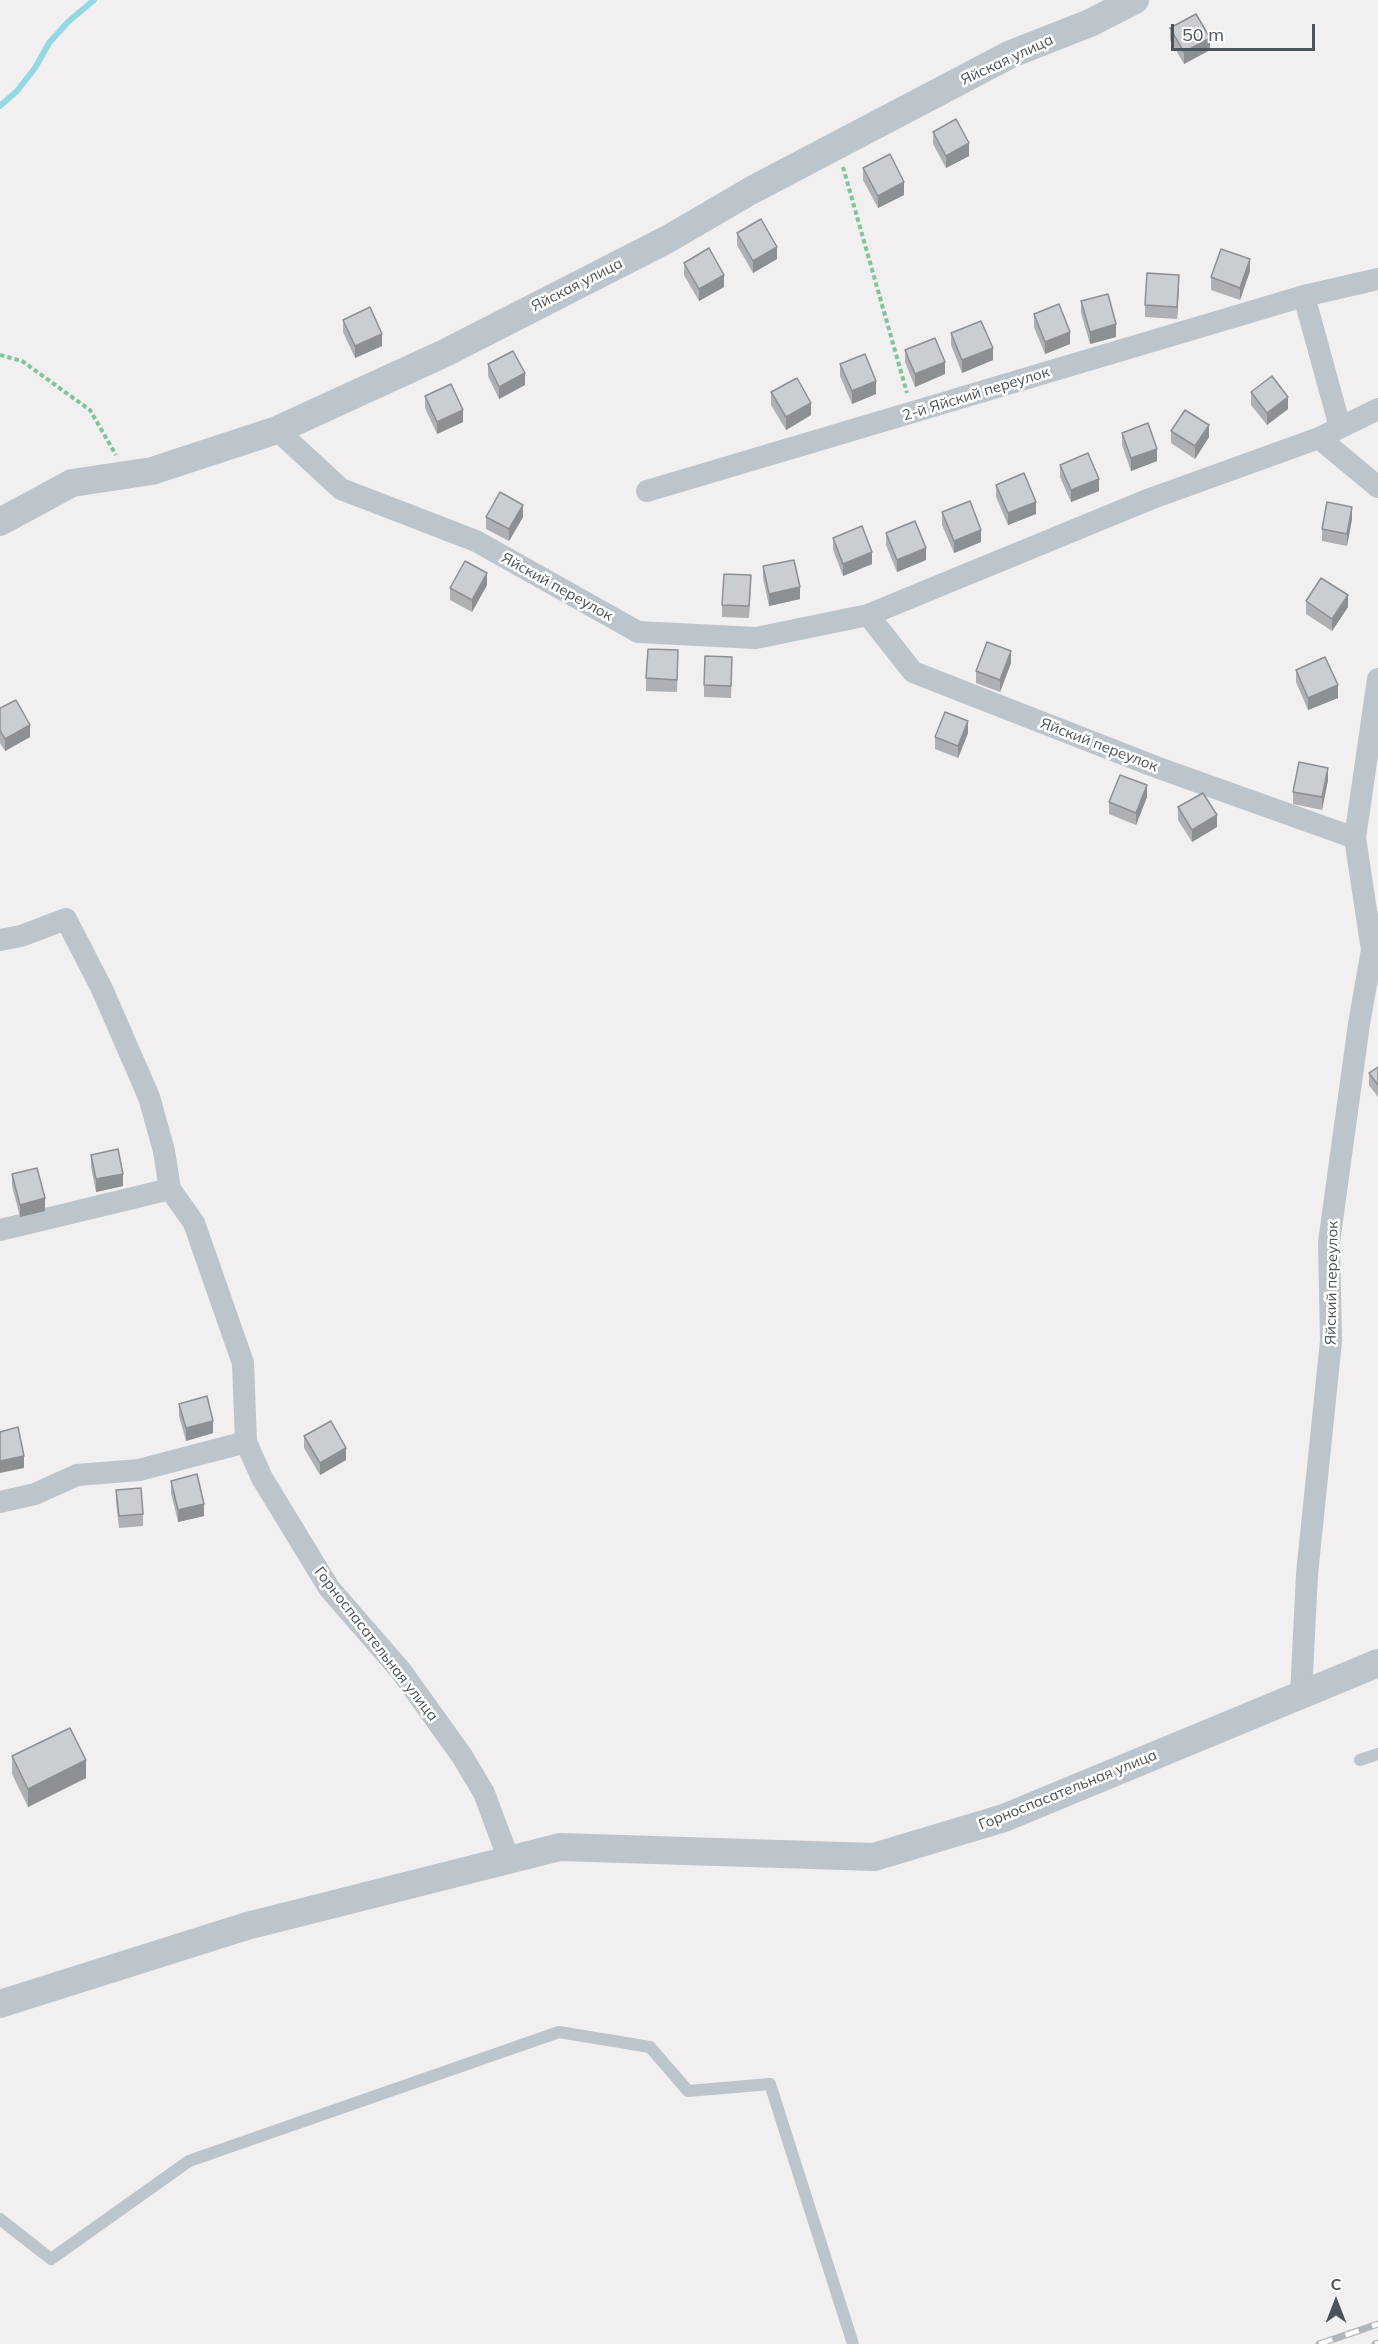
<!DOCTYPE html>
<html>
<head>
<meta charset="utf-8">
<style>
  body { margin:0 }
  #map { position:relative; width:1378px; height:2344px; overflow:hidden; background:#f2eff0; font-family:Mulish,sans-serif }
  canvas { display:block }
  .north { position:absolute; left:1306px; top:2272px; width:60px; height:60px; -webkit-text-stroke:4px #fff; paint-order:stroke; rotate:0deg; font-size:16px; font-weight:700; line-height:24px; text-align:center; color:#49545b }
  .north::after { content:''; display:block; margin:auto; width:21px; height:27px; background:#49545b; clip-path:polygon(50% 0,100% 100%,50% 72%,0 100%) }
  .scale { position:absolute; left:1171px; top:24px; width:144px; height:27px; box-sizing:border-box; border:3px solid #49545b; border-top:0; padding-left:8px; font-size:18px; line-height:21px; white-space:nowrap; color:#49545b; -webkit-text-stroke:4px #fff; paint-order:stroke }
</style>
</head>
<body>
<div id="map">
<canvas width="1378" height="2344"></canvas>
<div class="north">С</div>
<div class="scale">50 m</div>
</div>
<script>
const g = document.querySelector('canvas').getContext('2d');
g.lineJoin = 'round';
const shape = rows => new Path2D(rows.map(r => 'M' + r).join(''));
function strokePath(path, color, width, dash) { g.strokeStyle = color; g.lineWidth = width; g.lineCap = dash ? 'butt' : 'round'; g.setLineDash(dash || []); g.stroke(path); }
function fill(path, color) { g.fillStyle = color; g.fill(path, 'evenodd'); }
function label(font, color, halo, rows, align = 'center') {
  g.font = font + ' Mulish,sans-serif'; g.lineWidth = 5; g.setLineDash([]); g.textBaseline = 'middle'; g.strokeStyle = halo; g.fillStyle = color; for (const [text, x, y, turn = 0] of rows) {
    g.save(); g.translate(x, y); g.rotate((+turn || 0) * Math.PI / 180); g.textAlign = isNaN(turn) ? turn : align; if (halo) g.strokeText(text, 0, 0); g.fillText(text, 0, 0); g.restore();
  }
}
const stream = shape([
  [0,106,17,91,35,68,49,43,68,22,94,0]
]);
const path = shape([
  [843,167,907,393],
  [0,355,22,361,90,410,116,455]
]);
const service = shape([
  [1360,1760,1378,1754],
  [0,2219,51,2259,189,2161,559,2032,650,2047,688,2091,770,2084,853,2344]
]);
const minor = shape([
  [1304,296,1378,279],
  [277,430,341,489,476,541,638,632,756,638,868,615,1150,499,1319,438,1378,409],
  [1319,438,1378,487],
  [647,491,1304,296,1340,427],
  [868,615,913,672,1156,767,1355,838,1372,950,1359,1024,1329,1242,1331,1341,1307,1574,1301,1695],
  [1355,838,1378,679],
  [0,940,21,936,66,919,102,989,149,1097,164,1151,170,1189,194,1223,243,1363,246,1442,262,1478,329,1588,401,1671,462,1756,484,1793,509,1860],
  [0,1230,170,1189],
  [0,1502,35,1494,77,1475,139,1470,246,1442]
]);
const tertiary = shape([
  [0,522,72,483,152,471,277,430,445,353,668,239,752,190,1011,54,1090,23,1135,0],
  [0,2004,247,1926,560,1847,874,1857,1004,1818,1378,1663]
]);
const rail = shape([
  [1319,2344,1378,2324],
  [1375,2344,1378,2343]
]);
const wall = shape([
  [1170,28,1210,50,1184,64,1170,40],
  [933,132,969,156,946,168,933,144],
  [863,168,904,195,878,208,863,180],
  [737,233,777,259,753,273,737,245],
  [684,263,724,287,699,301,684,275],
  [1250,271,1240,300,1211,290,1211,277],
  [1179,287,1177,319,1145,317,1145,305],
  [1081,301,1116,337,1090,344,1081,313],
  [1034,314,1070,344,1045,354,1034,327],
  [343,320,382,346,355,358,343,332],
  [951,333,993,360,962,373,951,345],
  [905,350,945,374,915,387,905,362],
  [488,364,525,385,499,399,488,376],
  [840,364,876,394,852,404,840,376],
  [771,392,811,415,786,430,771,405],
  [1251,392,1288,409,1267,425,1251,405],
  [425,396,463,422,437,434,425,408],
  [1171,431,1209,437,1195,459,1171,443],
  [1122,433,1157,461,1131,471,1122,445],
  [1060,465,1099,491,1071,502,1060,477],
  [996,485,1036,514,1008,525,996,497],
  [942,512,981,542,954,553,942,525],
  [486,517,523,517,509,541,486,529],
  [1352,519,1347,546,1322,541,1322,529],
  [886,533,926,560,897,572,886,545],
  [833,538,872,564,843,576,833,550],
  [763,566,800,599,769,606,763,578],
  [487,585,472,612,450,600,450,588],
  [751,587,749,618,722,617,722,605],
  [1306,601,1348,607,1332,631,1306,614],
  [678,662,677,692,646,691,646,678],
  [1011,663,1000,692,976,683,976,671],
  [732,669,731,698,704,697,704,685],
  [1296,670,1338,698,1308,710,1296,682],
  [0,708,30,737,5,751,0,743],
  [968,733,958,758,935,749,935,737],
  [1328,780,1322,810,1293,804,1293,792],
  [1147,797,1136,825,1109,814,1109,802],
  [1178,807,1217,827,1192,842,1178,820],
  [1378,1067,1378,1097,1369,1085,1369,1073],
  [91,1155,123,1186,96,1192,91,1167],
  [12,1174,45,1211,20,1217,12,1186],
  [179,1404,213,1433,186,1441,179,1416],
  [304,1436,346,1460,320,1475,304,1448],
  [171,1481,204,1516,178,1522,171,1493],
  [116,1490,143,1514,143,1526,119,1528,116,1502],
  [12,1756,86,1778,28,1807,12,1774]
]);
const shadedWall = shape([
  [1210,38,1210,50,1184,64,1184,52],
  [969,143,969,156,946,168,946,156],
  [904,182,904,195,878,208,878,196],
  [777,247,777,259,753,273,753,261],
  [1250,259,1250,271,1240,300,1240,288],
  [724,275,724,287,699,301,699,289],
  [1179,275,1179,287,1177,319,1177,307],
  [1116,324,1116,337,1090,344,1090,332],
  [1070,332,1070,344,1045,354,1045,342],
  [382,334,382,346,355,358,355,346],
  [993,348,993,360,962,373,962,360],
  [945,362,945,374,915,387,915,374],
  [525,373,525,385,499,399,499,387],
  [876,381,876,394,852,404,852,391],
  [1288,397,1288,409,1267,425,1267,413],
  [811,403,811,415,786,430,786,417],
  [463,410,463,422,437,434,437,422],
  [1209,425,1209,437,1195,459,1195,446],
  [1157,449,1157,461,1131,471,1131,458],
  [1099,479,1099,491,1071,502,1071,490],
  [1036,502,1036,514,1008,525,1008,513],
  [523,505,523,517,509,541,509,529],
  [1352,507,1352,519,1347,546,1347,534],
  [981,530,981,542,954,553,954,541],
  [926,548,926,560,897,572,897,560],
  [872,552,872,564,843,576,843,564],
  [487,573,487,585,472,612,472,600],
  [800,587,800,599,769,606,769,594],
  [1348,595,1348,607,1332,631,1332,619],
  [1011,651,1011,663,1000,692,1000,680],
  [1338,685,1338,698,1308,710,1308,698],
  [968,721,968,733,958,758,958,746],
  [30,725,30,737,5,751,5,739],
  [1328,768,1328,780,1322,810,1322,797],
  [1147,785,1147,797,1136,825,1136,813],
  [1217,815,1217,827,1192,842,1192,830],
  [123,1174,123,1186,96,1192,96,1179],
  [45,1198,45,1211,20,1217,20,1205],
  [213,1421,213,1433,186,1441,186,1428],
  [346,1448,346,1460,320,1475,320,1463],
  [24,1456,24,1468,0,1473,0,1461],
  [204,1504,204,1516,178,1522,178,1510],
  [86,1760,86,1778,28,1807,28,1789]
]);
const building = shape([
  [1196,14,1210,38,1184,52,1170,28,1196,14],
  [956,119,969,143,946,156,933,132,956,119],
  [890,154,904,182,878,196,863,168,890,154],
  [761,219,777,247,753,261,737,233,761,219],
  [709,248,724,275,699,289,684,263,709,248],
  [1221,249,1250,259,1240,288,1211,277,1221,249],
  [1147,273,1179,275,1177,307,1145,305,1147,273],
  [1108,294,1116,324,1090,332,1081,301,1108,294],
  [1059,304,1070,332,1045,342,1034,314,1059,304],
  [370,307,382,334,355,346,343,320,370,307],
  [981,321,993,348,962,360,951,333,981,321],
  [935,338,945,362,915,374,905,350,935,338],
  [513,351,525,373,499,387,488,364,513,351],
  [865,354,876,381,852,391,840,364,865,354],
  [1272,376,1288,397,1267,413,1251,392,1272,376],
  [797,378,811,403,786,417,771,392,797,378],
  [451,384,463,410,437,422,425,396,451,384],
  [1185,410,1209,425,1195,446,1171,431,1185,410],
  [1148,423,1157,449,1131,458,1122,433,1148,423],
  [1088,453,1099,479,1071,490,1060,465,1088,453],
  [1024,473,1036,502,1008,513,996,485,1024,473],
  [500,492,523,505,509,529,486,517,500,492],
  [970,501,981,530,954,541,942,512,970,501],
  [1327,502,1352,507,1347,534,1322,529,1327,502],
  [915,521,926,548,897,560,886,533,915,521],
  [862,526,872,552,843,564,833,538,862,526],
  [794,560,800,587,769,594,763,566,794,560],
  [465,561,487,573,472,600,450,588,465,561],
  [724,574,751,575,749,606,722,605,724,574],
  [1321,578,1348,595,1332,619,1306,601,1321,578],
  [987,642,1011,651,1000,680,976,671,987,642],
  [648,649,678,650,677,680,646,678,648,649],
  [705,656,732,657,731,686,704,685,705,656],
  [1325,657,1338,685,1308,698,1296,670,1325,657],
  [16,700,30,725,5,739,0,730,0,708,16,700],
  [945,712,968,721,958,746,935,737,945,712],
  [1299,762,1328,768,1322,797,1293,792,1299,762],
  [1120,775,1147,785,1136,813,1109,802,1120,775],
  [1203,793,1217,815,1192,830,1178,807,1203,793],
  [1378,1067,1378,1085,1369,1073,1378,1067],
  [118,1149,123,1174,96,1179,91,1155,118,1149],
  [37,1168,45,1198,20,1205,12,1174,37,1168],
  [207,1396,213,1421,186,1428,179,1404,207,1396],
  [331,1421,346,1448,320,1463,304,1436,331,1421],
  [18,1427,24,1456,0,1461,0,1432,18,1427],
  [197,1474,204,1504,178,1510,171,1481,197,1474],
  [141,1488,143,1514,119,1516,116,1490,141,1488],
  [70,1728,86,1760,28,1789,12,1756,70,1728]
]);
const streetNames = [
  ["Яйская улица",1007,60,-25],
  ["Яйская улица",577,285,-27],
  ["2-й Яйский переулок",976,394,-17],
  ["Яйский переулок",557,587,29],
  ["Яйский переулок",1099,745,21],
  ["Яйский переулок",1332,1283,-89],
  ["Горноспасательная улица",376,1644,52],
  ["Горноспасательная улица",1068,1790,-22]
];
strokePath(stream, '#93d9e4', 6);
strokePath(path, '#7dc69c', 4, [4.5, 3]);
strokePath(service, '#bcc5cb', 12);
strokePath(minor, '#bcc5cb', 22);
strokePath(tertiary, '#bcc5cb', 28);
strokePath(rail, '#b2b5b9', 7);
strokePath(rail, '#fff', 4.5, [14]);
fill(wall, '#aeb0b4');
fill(shadedWall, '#8d9092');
fill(building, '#cacdd1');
strokePath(building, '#8d9092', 1.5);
label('15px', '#49545b', '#fff', streetNames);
</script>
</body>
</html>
